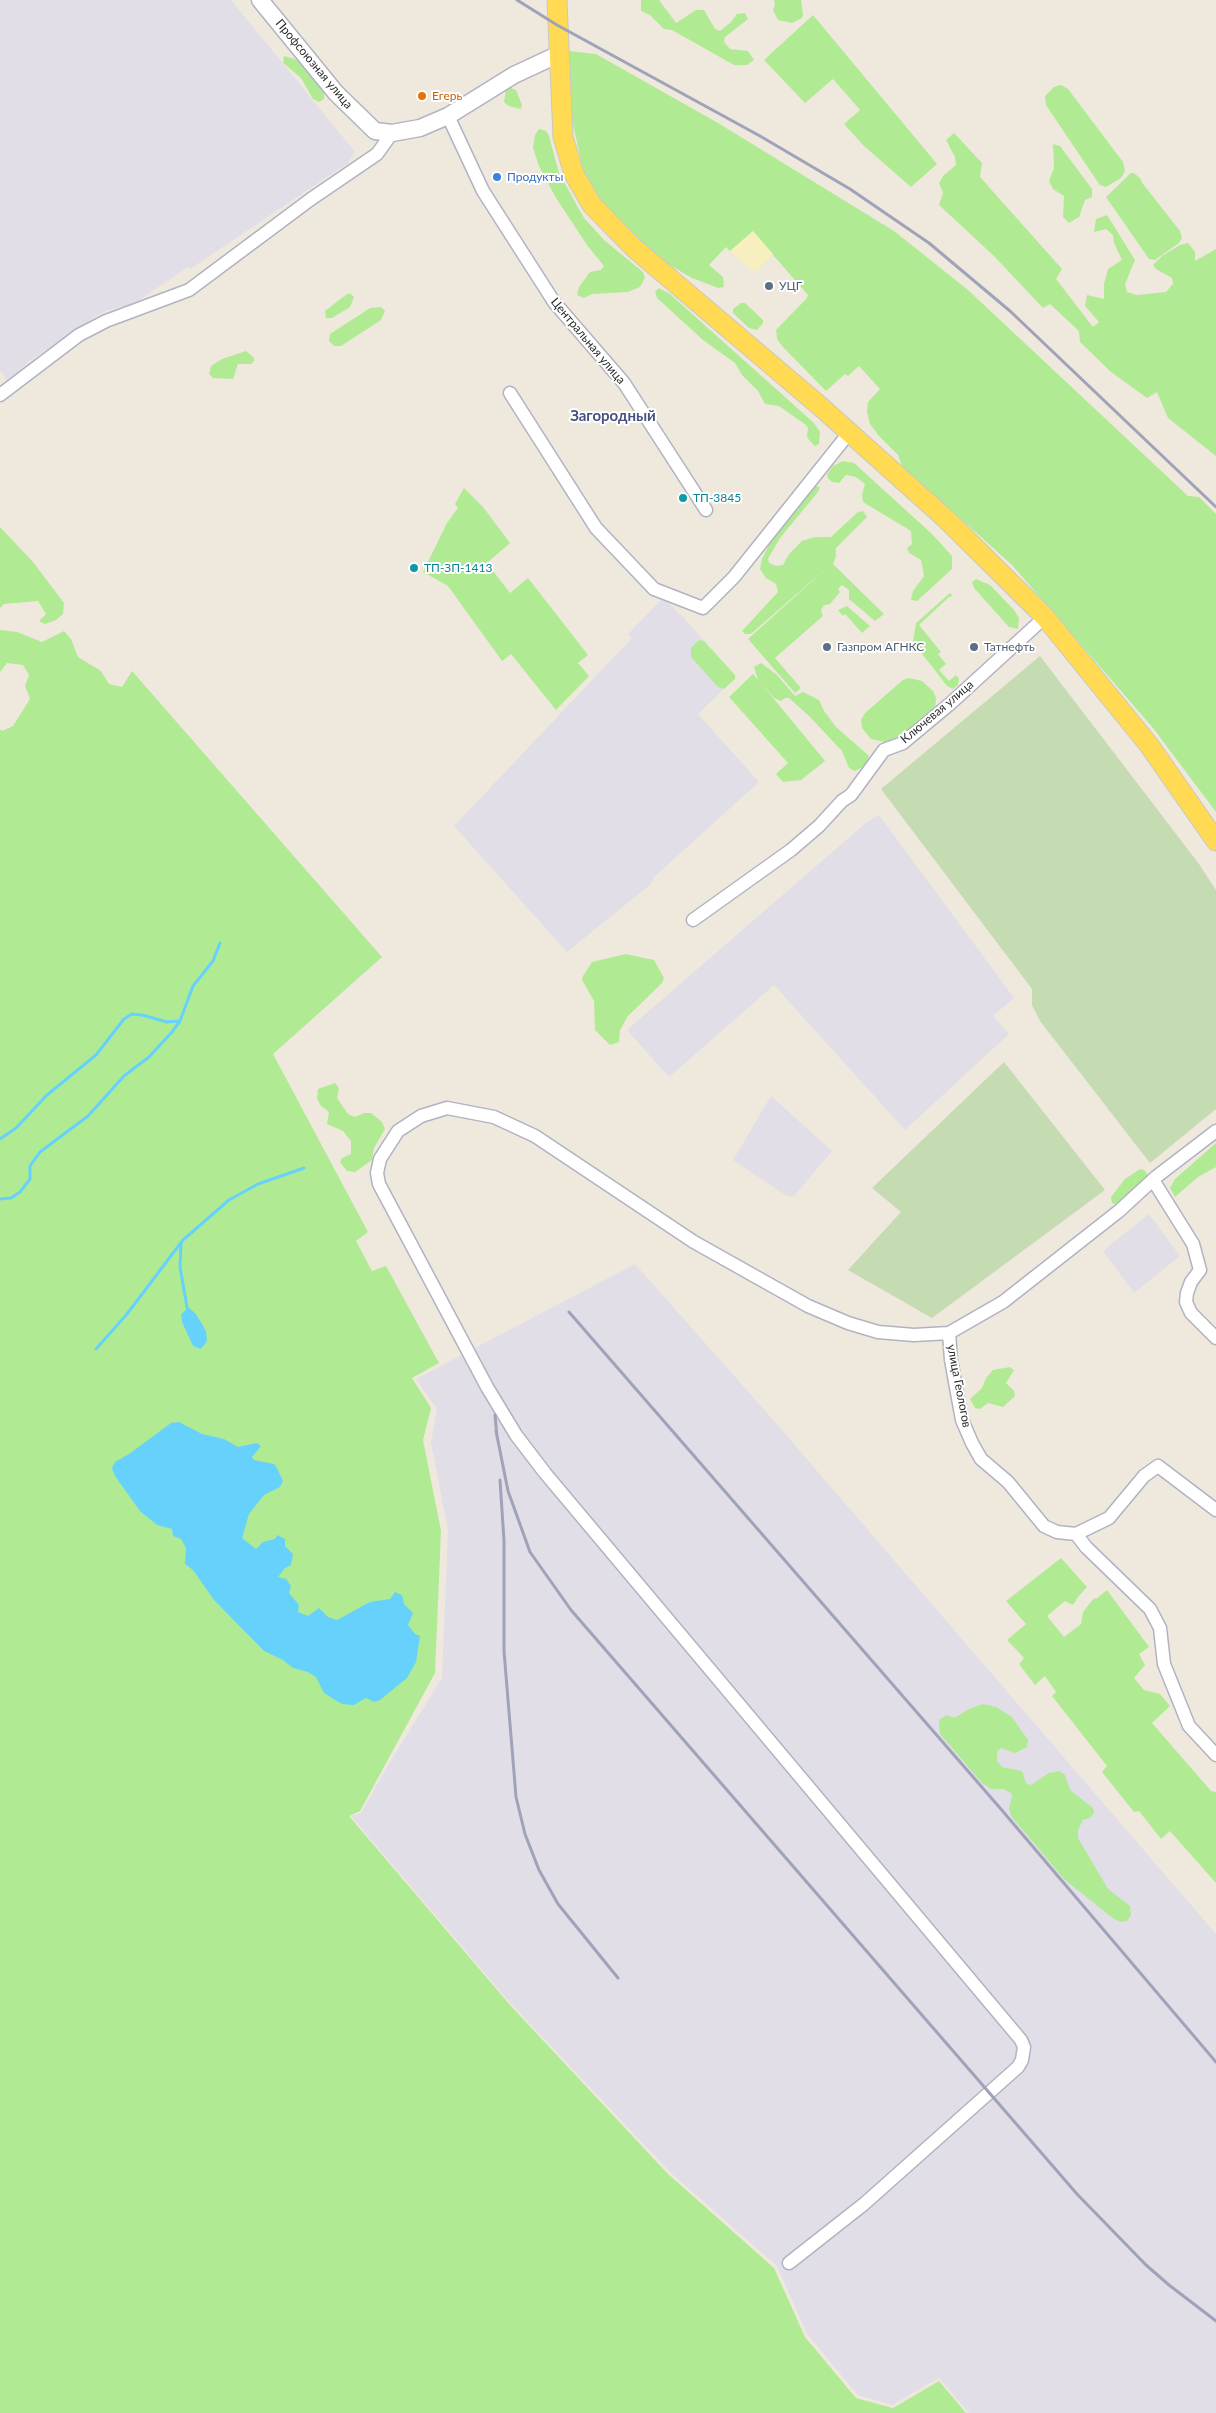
<!DOCTYPE html>
<html>
<head>
<meta charset="utf-8">
<style>
  body { margin:0 }
  canvas { display:block; background:#efe8dd }
</style>
</head>
<body>
<canvas width="1216" height="2413"></canvas>
<script>
const g = document.querySelector('canvas').getContext('2d');
g.lineJoin = 'round';
function fill(path, color) { g.fillStyle = color; g.fill(path, 'evenodd'); }
const shape = rows => new Path2D(rows.map(r => 'M' + r).join(''));
function strokePath(path, color, width, dash) { g.strokeStyle = color; g.lineWidth = width; g.lineCap = dash ? 'butt' : 'round'; g.setLineDash(dash || []); g.stroke(path); }
function label(font, color, halo, rows, align = 'center') {
  g.font = font + ' Lato,sans-serif'; g.lineWidth = 4; g.setLineDash([]); g.textBaseline = 'middle'; g.strokeStyle = halo; g.fillStyle = color; for (const [text, x, y, turn = 0] of rows) {
    g.save(); g.translate(x, y); g.rotate((+turn || 0) * Math.PI / 180); g.textAlign = isNaN(turn) ? turn : align; if (halo) g.strokeText(text, 0, 0); g.fillText(text, 0, 0); g.restore();
  }
}
const industrial = shape([
  [0,0,231,0,355,152,348,163,190,269,188,267,135,303,105,311,96,316,28,362,9,383,0,370],
  [663,598,683,617,736,677,698,714,759,782,653,878,651,884,567,952,454,826,632,638,628,634],
  [879,815,1014,998,993,1016,1009,1034,905,1130,774,985,669,1077,627,1030,867,822],
  [771,1096,832,1151,794,1196,787,1196,733,1160],
  [1149,1214,1180,1256,1134,1293,1103,1251],
  [635,1264,768,1414,1216,1934,1216,2413,969,2413,939,2378,892,2405,858,2395,807,2334,777,2266,671,2173,511,2004,351,1816,361,1813,390,1762,442,1678,448,1530,431,1443,437,1409,416,1379]
]);
const green = shape([
  [641,0,659,0,676,23,696,10,704,10,715,29,720,31,731,22,737,14,745,13,748,19,725,37,724,42,730,49,748,51,754,60,747,65,734,65,672,30,664,29,650,15,641,11],
  [774,0,801,0,803,14,802,18,792,23,778,20,773,10,775,4],
  [813,15,937,164,911,187,864,146,844,124,860,110,833,79,805,103,764,60],
  [568,51,596,54,718,123,894,231,968,290,1188,496,1199,497,1216,514,1216,812,1153,728,1012,565,902,466,898,455,879,436,870,424,867,412,868,402,880,389,859,366,848,376,845,374,826,391,782,346,777,339,776,330,807,298,808,295,753,232,730,251,726,247,709,265,723,277,724,287,718,288,692,278,666,263,640,243,610,213,596,193,583,170,569,106],
  [284,56,295,59,308,71,324,92,324,99,319,102,313,99,301,78,283,63],
  [1061,85,1068,89,1123,162,1125,171,1121,178,1106,187,1100,185,1095,178,1046,105,1045,96,1054,87],
  [509,87,516,90,522,105,521,109,509,106,504,102,506,89],
  [539,129,546,131,549,136,559,173,584,218,604,240,643,272,645,278,640,287,628,292,592,294,584,298,577,295,579,287,590,272,601,270,604,266,587,245,556,198,539,166,533,148,535,135],
  [954,133,982,163,980,177,1062,269,1056,279,1093,327,1099,322,1085,306,1087,295,1104,299,1104,284,1108,269,1122,260,1114,243,1113,235,1106,229,1094,232,1096,219,1107,215,1135,260,1125,284,1127,292,1137,295,1166,292,1173,284,1172,278,1156,269,1153,265,1162,256,1180,245,1188,243,1195,252,1195,261,1216,249,1216,456,1168,418,1157,392,1147,398,1111,372,1080,342,1079,331,1050,304,1043,308,994,256,939,205,943,193,939,183,944,175,956,165,955,157,946,140],
  [1053,144,1060,146,1092,189,1092,197,1085,200,1079,217,1069,223,1063,217,1064,196,1053,189,1049,181,1054,168],
  [1131,173,1134,173,1140,178,1143,184,1180,231,1182,238,1179,243,1155,260,1149,259,1106,197],
  [659,288,670,294,814,423,820,432,819,444,815,446,809,440,807,436,808,428,806,425,779,406,765,404,758,391,742,375,735,363,703,340,657,298,655,292],
  [347,294,351,294,354,297,350,307,332,318,326,318,325,311],
  [741,303,745,303,763,320,763,323,757,330,749,328,733,313,733,309],
  [381,307,385,311,381,320,341,346,334,346,329,341,330,334,370,308],
  [246,351,254,358,254,361,251,364,238,364,233,379,213,378,209,374,211,366,222,359],
  [843,461,854,463,932,534,952,556,952,569,917,601,911,600,913,591,924,576,921,560,909,553,907,548,912,544,911,531,863,502,862,495,865,484,856,477,846,475,839,483,832,482,828,478,827,474,833,466],
  [815,486,820,487,818,492,780,538,768,559,769,563,776,566,783,565,789,554,802,541,815,537,831,537,858,512,863,511,867,517,836,548,836,556,833,564,884,614,875,621,849,599,849,590,842,585,838,589,840,592,830,604,824,605,821,610,823,616,775,658,801,688,795,693,748,639,830,565,751,634,745,634,742,631,778,592,776,584,766,578,760,569,762,559,775,533],
  [464,488,483,507,510,543,487,563,510,593,528,578,588,655,578,663,589,676,556,710,511,654,502,661,448,586,423,572,447,523,458,508,455,504],
  [0,527,33,562,64,603,63,614,56,620,45,624,39,621,46,614,38,601,4,604,0,608],
  [976,579,990,585,1014,610,1019,618,1018,629,1009,627,974,588,972,582],
  [950,593,953,596,949,597,919,625,941,652,938,654,946,664,939,670,949,681,956,675,959,679,958,685,953,689,947,686,913,642,916,623],
  [847,606,870,626,862,633,845,614,843,616,838,610],
  [0,630,17,632,42,642,64,631,71,639,78,657,101,671,109,684,122,687,132,671,382,957,273,1054,368,1232,356,1241,372,1271,386,1266,439,1363,412,1378,431,1408,423,1440,441,1531,435,1673,360,1811,349,1816,510,2005,667,2173,774,2268,805,2337,856,2398,893,2408,939,2381,966,2413,0,2413,0,729,2,731,13,726,30,699,25,686,29,675,23,665,7,663,0,672],
  [699,640,704,641,735,675,735,679,724,689,718,687,691,657,691,648],
  [761,663,776,674,795,696,803,692,819,700,824,711,836,727,868,755,869,759,865,766,855,771,849,768,842,751,808,715,789,698,785,698,781,701,774,698,760,682,825,761,801,780,783,782,776,774,788,763,729,697,753,674,758,680,754,667],
  [909,678,922,681,933,691,936,698,935,711,902,739,889,743,871,739,862,728,861,720,865,713,903,680],
  [626,954,654,960,664,978,662,983,628,1016,620,1030,619,1042,610,1045,595,1030,594,1001,582,980,583,976,592,962],
  [335,1083,339,1088,337,1098,348,1114,355,1117,364,1113,371,1113,382,1122,385,1129,374,1148,372,1160,355,1172,347,1171,340,1162,342,1158,351,1154,351,1141,343,1131,327,1124,329,1112,321,1106,317,1099,318,1089],
  [1216,1143,1216,1167,1198,1177,1175,1197,1170,1188,1175,1179],
  [1140,1169,1144,1170,1149,1176,1117,1205,1112,1203,1111,1197,1125,1179],
  [1010,1367,1014,1370,1006,1383,1014,1391,1015,1396,1003,1407,988,1403,980,1409,975,1408,970,1399,982,1388,986,1378,993,1370],
  [1061,1558,1087,1587,1078,1597,1073,1605,1065,1601,1047,1616,1064,1637,1081,1624,1083,1612,1094,1598,1096,1599,1107,1590,1149,1647,1139,1654,1145,1665,1134,1678,1144,1690,1160,1694,1170,1706,1152,1723,1211,1791,1216,1792,1216,1883,1170,1831,1161,1839,1139,1811,1134,1812,1102,1772,1107,1766,1052,1696,1056,1692,1045,1676,1035,1685,1019,1664,1024,1658,1007,1640,1026,1624,1006,1601],
  [983,1704,996,1707,1012,1717,1028,1740,1027,1747,1015,1753,1001,1748,997,1752,997,1761,1002,1767,1022,1771,1026,1783,1031,1785,1049,1773,1059,1771,1065,1775,1070,1790,1093,1808,1094,1813,1090,1818,1083,1820,1078,1830,1078,1838,1108,1889,1130,1906,1131,1915,1127,1921,1121,1922,1114,1919,1064,1879,1011,1816,1009,1808,1012,1796,1011,1793,1003,1789,991,1789,982,1783,940,1734,939,1720,947,1715,954,1718,971,1708]
]);
const sand = shape([
  [753,231,773,254,760,268,753,271,730,251]
]);
const cemetery = shape([
  [1040,656,1199,864,1216,890,1216,1109,1150,1163,1040,1021,1032,1005,1032,989,881,789],
  [1004,1062,1105,1190,932,1318,848,1270,901,1212,872,1188]
]);
const water = shape([
  [188,1307,196,1314,206,1331,207,1341,201,1349,193,1346,182,1322,181,1315],
  [179,1422,202,1434,224,1439,238,1447,257,1443,261,1446,252,1457,254,1460,274,1464,277,1468,283,1481,280,1487,264,1495,249,1514,242,1538,256,1549,263,1542,275,1539,277,1535,285,1539,285,1546,293,1554,291,1565,285,1568,278,1577,286,1579,291,1586,289,1593,299,1605,298,1612,308,1616,319,1608,328,1617,337,1620,370,1602,390,1599,395,1592,402,1595,404,1604,413,1613,408,1625,415,1634,420,1636,416,1662,407,1678,380,1700,374,1702,366,1698,354,1705,342,1704,324,1693,316,1677,308,1672,293,1668,283,1660,264,1651,214,1600,193,1570,185,1564,186,1548,181,1539,173,1536,172,1529,157,1525,140,1511,115,1476,112,1468,115,1462,129,1454,171,1423]
]);
const stream = shape([
  [0,1139,16,1128,47,1095,96,1055,124,1019,132,1014,142,1015,167,1022,179,1021],
  [0,1199,11,1198,20,1192,30,1179,30,1166,40,1152,88,1116,124,1076,149,1057,172,1032,180,1021,193,986,213,961,220,943],
  [181,1243,180,1267,187,1307],
  [96,1349,127,1314,183,1240,229,1200,258,1184,304,1168]
]);
const street = shape([
  [448,116,483,191,554,302,624,383,706,510],
  [510,393,596,528,654,589,703,608,734,577,849,433],
  [0,395,79,335,106,321,189,290,311,199,377,154,392,133],
  [693,920,791,850,819,826,842,801,851,795,884,750,903,743,951,703,1045,617],
  [1153,1180,1193,1244,1200,1270,1191,1282,1187,1293,1186,1302,1191,1313,1216,1338],
  [949,1333,951,1360,962,1420,972,1443,981,1459,1008,1482,1044,1526,1057,1532,1076,1534,1109,1518,1144,1476,1158,1466,1216,1510],
  [1076,1534,1086,1547,1150,1609,1160,1628,1164,1664,1189,1726,1216,1755],
  [789,2263,864,2204,1018,2067,1022,2060,1024,2047,1021,2040,545,1473,516,1435,487,1387,379,1184,377,1173,380,1159,398,1131,421,1116,447,1108,494,1117,535,1136,694,1242,808,1306,848,1323,878,1332,914,1335,949,1333,1003,1302,1119,1211,1156,1177,1216,1131]
]);
const secondary = shape([
  [260,0,336,93,375,131,392,133,420,128,448,116,514,75,559,54]
]);
const primary = shape([
  [557,0,563,137,574,174,592,205,634,248,821,407,946,519,1045,617,1149,745,1216,841]
]);
const rail = shape([
  [517,0,557,25,760,136,850,189,929,243,1010,311,1216,507],
  [569,1312,1000,1808,1216,2062],
  [495,1415,497,1437],
  [496,1431,508,1491,530,1552,571,1610,1077,2194,1146,2265,1169,2285,1216,2321],
  [500,1480,504,1541,504,1651,516,1797,525,1834,539,1870,558,1904,618,1978]
]);
const markers = [
  [422,96,5,"#e8710a"],
  [497,177,5,"#3f7fe0"],
  [769,286,5,"#5c6f8a"],
  [683,498,5,"#0f9aa8"],
  [414,568,5,"#0f9aa8"],
  [827,647,5,"#5c6f8a"],
  [974,647,5,"#5c6f8a"]
];
const streetNames = [
  ["Профсоюзная улица",314,64,50],
  ["Центральная улица",588,341,50],
  ["Ключевая улица",937,712,-40],
  ["улица Геологов",959,1386,79]
];
const foodNames = [
  ["Егерь",432,96]
];
const shopNames = [
  ["Продукты",507,177]
];
const serviceNames = [
  ["УЦГ",779,286],
  ["Газпром АГНКС",837,647],
  ["Татнефть",984,647]
];
const cultureNames = [
  ["ТП-3845",693,498],
  ["ТП-ЗП-1413",424,568]
];
const quarterNames = [
  ["Загородный",613,416]
];
fill(industrial, '#e1dee7');
fill(green, '#b0eb94');
fill(sand, '#f7efbd');
fill(cemetery, '#c5dbb2');
fill(water, '#66d1fb');
strokePath(stream, '#66d1fb', 3);
strokePath(street, '#b1b3c1', 15);
strokePath(secondary, '#b1b3c1', 19);
strokePath(primary, '#c8c8c8', 21);
strokePath(street, '#fff', 12);
strokePath(secondary, '#fff', 16);
strokePath(primary, '#ffda52', 19);
strokePath(rail, '#9fa2b8', 3);
for (const [x, y, r, color] of markers) { const dot = new Path2D(); dot.arc(x, y, r, 0, 2 * Math.PI); g.fillStyle = color; g.fill(dot); strokePath(dot, '#fff', 2); }
label('12px', '#2c2c2c', '#fff', streetNames);
label('12px', '#c56008', '#fff', foodNames, 'left');
label('12px', '#366cbe', '#fff', shopNames, 'left');
label('12px', '#4e5e75', '#fff', serviceNames, 'left');
label('12px', '#0d838f', '#fff', cultureNames, 'left');
label('bold 15px', '#475082', '#fff', quarterNames);
</script>
</body>
</html>
